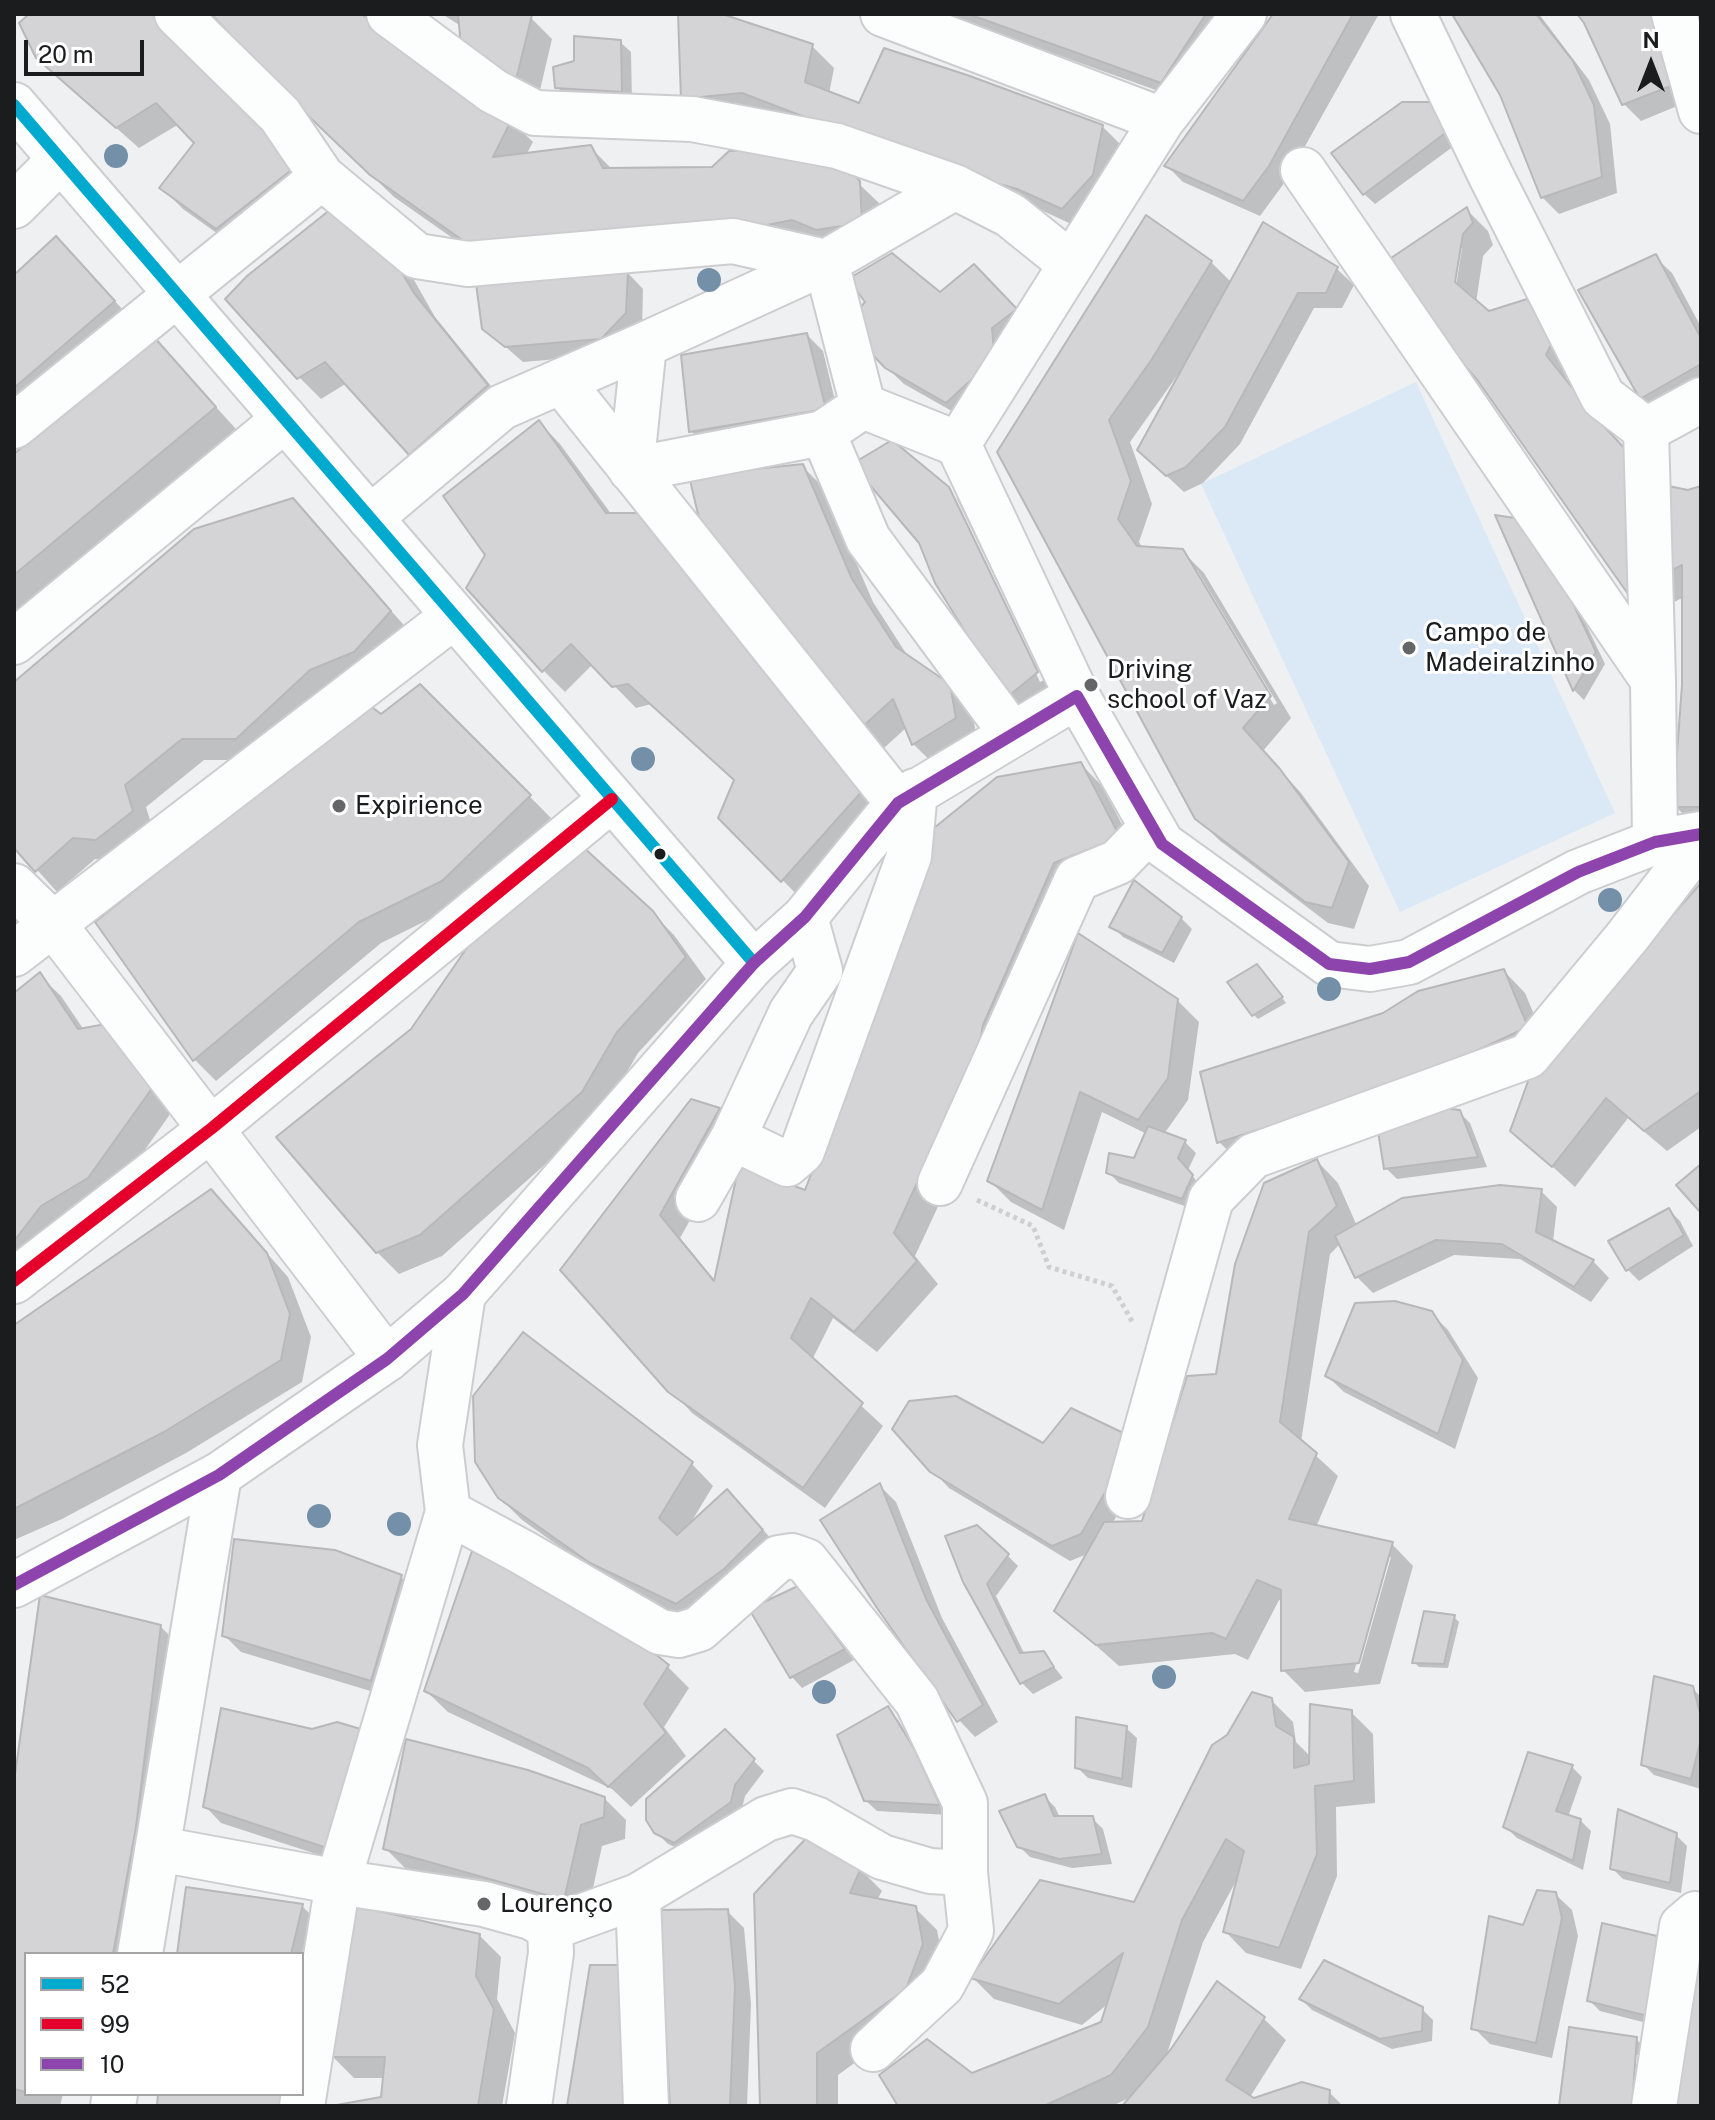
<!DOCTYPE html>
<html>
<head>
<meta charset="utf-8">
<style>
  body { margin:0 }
  #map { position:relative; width:1715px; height:2120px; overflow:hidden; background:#eef0f2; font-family:"Public Sans",sans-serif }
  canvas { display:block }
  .frame { position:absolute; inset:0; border:16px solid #1b1c1d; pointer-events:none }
  .legend { position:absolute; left:24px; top:1952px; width:280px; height:144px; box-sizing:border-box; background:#fff; border:2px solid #a4a4a5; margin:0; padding:10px 14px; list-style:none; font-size:24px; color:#1b1c1d }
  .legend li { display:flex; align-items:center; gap:16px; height:40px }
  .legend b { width:40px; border:2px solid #a4a4a5 }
  .north { position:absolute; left:1611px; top:24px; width:80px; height:80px; -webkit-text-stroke:6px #fff; paint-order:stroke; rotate:0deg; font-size:22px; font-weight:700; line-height:32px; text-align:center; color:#1b1c1d }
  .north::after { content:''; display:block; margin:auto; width:28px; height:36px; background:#1b1c1d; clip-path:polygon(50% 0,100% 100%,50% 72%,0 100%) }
  .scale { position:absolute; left:24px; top:40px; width:120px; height:36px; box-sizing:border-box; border:4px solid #1b1c1d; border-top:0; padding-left:10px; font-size:24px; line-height:28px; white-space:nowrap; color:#1b1c1d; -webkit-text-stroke:6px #fff; paint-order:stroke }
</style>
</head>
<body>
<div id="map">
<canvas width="1715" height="2120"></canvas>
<div class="frame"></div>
<ul class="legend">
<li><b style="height:10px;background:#00a9ce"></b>52</li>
<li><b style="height:10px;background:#e4002b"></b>99</li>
<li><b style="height:10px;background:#8e44ad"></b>10</li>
</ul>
<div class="north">N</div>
<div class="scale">20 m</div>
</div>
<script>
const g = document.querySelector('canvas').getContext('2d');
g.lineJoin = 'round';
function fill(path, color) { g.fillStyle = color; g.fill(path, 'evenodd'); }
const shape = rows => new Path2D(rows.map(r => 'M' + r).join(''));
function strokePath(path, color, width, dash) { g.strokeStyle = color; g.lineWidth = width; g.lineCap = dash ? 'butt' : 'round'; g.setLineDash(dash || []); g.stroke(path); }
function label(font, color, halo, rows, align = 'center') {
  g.font = font + ' "Public Sans",sans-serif'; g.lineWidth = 6; g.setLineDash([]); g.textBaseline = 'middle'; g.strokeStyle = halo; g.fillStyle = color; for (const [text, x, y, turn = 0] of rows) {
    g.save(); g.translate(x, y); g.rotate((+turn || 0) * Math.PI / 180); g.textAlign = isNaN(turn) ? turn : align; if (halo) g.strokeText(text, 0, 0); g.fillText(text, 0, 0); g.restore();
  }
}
const green = shape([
  [1416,382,1615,813,1400,912,1201,484]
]);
const shadow = shape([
  [32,14,154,14,314,190,239,249,183,209,162,188,197,143,179,124,139,148,61,79],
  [214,14,358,14,488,98,533,142,526,155,590,147,613,170,713,169,858,183,881,205,883,244,491,265,394,197,322,127],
  [442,14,527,14,552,39,537,103,461,26],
  [680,14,725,17,812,46,834,68,829,94,860,106,1102,126,1124,148,1084,230,1041,210,942,182,683,98],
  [943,14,1232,14,1178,98],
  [1275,14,1379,14,1285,182,1260,216,1183,182,1167,166],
  [1454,14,1539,14,1589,80,1610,124,1617,193,1559,214,1542,197,1501,94],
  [1579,14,1665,14,1687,102,1641,121,1624,104,1586,22],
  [620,42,631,52,632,101,568,98,557,87,576,62],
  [1430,104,1458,143,1375,204,1364,194],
  [1467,210,1488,231,1493,245,1483,256,1476,303,1488,314,1527,301,1575,360,1566,378,1619,444,1658,486,1688,492,1701,488,1701,828,1697,828,1675,806,1684,685,1684,597,1651,614,1479,380,1382,266],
  [1458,248,1462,248,1455,292,1451,292],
  [331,212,410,273,435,317,508,407,432,475,347,383,321,399,299,377],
  [1147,218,1211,262,1232,283,1337,269,1354,285,1342,308,1314,308,1240,444,1203,483,1184,492,1156,466,1181,374,1179,373,1130,442,1152,504,1139,542,1143,549,1182,551,1204,573,1291,718,1263,751,1301,793,1369,886,1354,929,1328,923,1219,840,1197,818,1000,452],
  [1193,570,1197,570,1277,703,1274,705],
  [1655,257,1672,273,1701,327,1701,389,1658,414,1641,397],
  [78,261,135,323,14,427,14,277],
  [627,272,643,289,642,330,618,354,523,362,484,328],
  [990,283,1032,327,964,418,904,384,886,367,940,294],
  [807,335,823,351,841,425,707,447,691,431],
  [154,339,236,429,14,615,14,457],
  [539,422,560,444,612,515,641,515,884,812,804,902,721,817,736,781,651,704,636,708,593,664,565,692,543,670,487,555],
  [802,466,824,488,873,602,909,658,949,685,971,707,977,739,935,765,913,744,907,727,884,748,863,727],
  [948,490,1040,682,1044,680,956,497,965,506,1053,689,1023,712,1007,696],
  [292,500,411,633,258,760,204,760,146,807,154,833,118,861,95,859,57,892,14,844,14,684],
  [1498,517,1544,535,1605,664,1584,700,1574,690],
  [420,686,551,818,464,902,381,943,216,1081,195,1060,97,923],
  [1081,764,1102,786,1140,859,1076,884,962,1155,915,1256,938,1284,877,1352,833,1318,812,1360,883,1426,825,1508,692,1413,562,1270,719,1109,740,1131,680,1238,716,1282,807,1193],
  [1701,886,1701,1127,1667,1151,1628,1118,1575,1187,1512,1130],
  [651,912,674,935,706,979,638,1053,603,1113,442,1256,399,1274,377,1252],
  [1181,918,1192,929,1174,963,1123,937,1112,926],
  [1079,937,1177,1000,1199,1022,1188,1100,1164,1134,1185,1142,1196,1153,1188,1170,1202,1188,1193,1209,1119,1183,1108,1172,1136,1160,1147,1134,1102,1112,1064,1230,1011,1202,989,1180],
  [1262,971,1286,1003,1258,1019,1254,1015],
  [1504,971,1525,993,1548,1048,1241,1163,1219,1142,1383,1014],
  [39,975,61,996,84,1030,105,1026,173,1110,110,1199,14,1275,14,995],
  [1459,1112,1470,1123,1487,1167,1397,1179,1386,1168],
  [1317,1161,1338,1183,1357,1226,1541,1191,1557,1207,1553,1242,1593,1261,1609,1278,1591,1302,1520,1259,1454,1255,1373,1293,1357,1277,1341,1243,1330,1254,1301,1442,1338,1476,1316,1527,1392,1544,1413,1566,1380,1684,1305,1692,1283,1670,1283,1602,1279,1600,1248,1660,1235,1654,1119,1666,1057,1611,1090,1553,1070,1561,949,1488,932,1470,1043,1446,1151,1456,1112,1524,1143,1523,1217,1376],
  [1387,1557,1391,1557,1358,1673,1354,1672],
  [1669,1210,1680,1221,1693,1246,1639,1281,1628,1270,1611,1241],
  [232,1214,288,1277,311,1337,302,1382,186,1453,62,1519,14,1540,14,1328],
  [1431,1313,1448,1330,1478,1378,1455,1449,1344,1392,1327,1376],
  [692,1464,713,1486,690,1524,748,1513,783,1552,698,1625,614,1585,522,1520,499,1497],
  [880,1486,896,1502,942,1618,998,1722,975,1737,959,1720],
  [1008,1556,1018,1566,996,1596,1025,1655,1043,1653,1063,1678,1033,1694,1022,1683,965,1581],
  [401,1577,418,1594,387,1696,241,1652,224,1635],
  [798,1588,854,1660,802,1688,792,1677,752,1610],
  [1454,1617,1459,1622,1448,1668,1419,1667,1414,1662],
  [160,1626,182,1648,138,1954,26,1954,26,2094,63,2094,60,2106,24,2106,14,2103,14,1797],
  [667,1666,689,1688,664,1727,686,1756,631,1807,612,1789,448,1712,426,1691],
  [1692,1688,1701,1697,1701,1789,1654,1775,1643,1764],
  [1271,1700,1293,1722,1296,1742,1311,1757,1351,1712,1373,1734,1375,1803,1336,1807,1337,1876,1301,1969,1246,1953,1225,1931,1236,1881,1203,1942,1166,2057,1218,1984,1264,2019,1286,2040,1250,2097,1254,2100,1329,2092,1343,2106,1125,2106,1133,2096,1112,2106,900,2106,1103,2024,1109,2003,1082,2025,994,1999,972,1977,1135,1904],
  [888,1709,898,1720,925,1763,949,1815,877,1811,865,1800],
  [1126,1728,1137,1738,1132,1788,1088,1778,1077,1767],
  [725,1732,764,1771,745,1796,741,1813,686,1852,668,1844,656,1832],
  [389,1751,350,1865,221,1823,205,1806],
  [1572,1767,1582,1777,1568,1817,1580,1820,1591,1831,1583,1870,1517,1838,1506,1827],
  [1044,1796,1055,1807,1060,1818,1092,1818,1103,1829,1112,1864,1072,1868,1030,1857,1018,1845],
  [604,1798,626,1820,625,1839,602,1846,586,1921,407,1870,385,1848],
  [1676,1835,1687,1846,1681,1893,1623,1879,1612,1868],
  [860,1869,882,1891,877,1900,915,1908,937,1930,944,1966,927,2010,838,2075,838,2106,762,2106,756,1895],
  [1555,1894,1572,1910,1578,1936,1552,2058,1490,2044,1474,2028,1524,1927],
  [302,1906,323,1927,302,2018,302,1954,179,1954],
  [727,1911,744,1928,751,2004,747,2106,672,2106],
  [479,1935,501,1957,497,1999,515,2033,502,2106,342,2106,383,2099,385,2078,354,2078,333,2057],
  [1656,1938,1667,1949,1662,2027,1600,2011,1589,2000],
  [1301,1999,1422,2009,1433,2020,1432,2041,1392,2049,1312,2010],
  [1636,2039,1658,2061,1635,2106,1638,2055,1634,2055,1631,2106,1561,2106]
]);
const building = shape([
  [29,14,156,14,262,122,294,168,216,229,159,188,194,143,156,103,116,128,36,58,19,23,29,14],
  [211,14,361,14,489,96,512,119,493,157,591,145,603,168,712,167,729,151,826,149,860,181,862,223,816,230,792,220,752,228,530,236,468,244,370,175,297,105,211,14],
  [458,14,532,15,515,84,461,47,458,14],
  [678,14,725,15,813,44,805,82,859,103,884,48,967,75,1103,125,1093,175,1062,209,1017,189,919,161,742,93,681,99,678,14],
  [968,14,1206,14,1161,83,968,14],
  [1273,14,1353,14,1269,166,1243,201,1164,166,1273,14],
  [1452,14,1536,14,1573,61,1594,105,1602,177,1541,198,1500,95,1452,14],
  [1577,14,1662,14,1671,86,1622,105,1584,23,1577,14],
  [574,36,621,40,622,92,555,88,553,67,574,61,574,36],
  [1402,102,1431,102,1448,131,1363,195,1331,153,1402,102],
  [1467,207,1473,223,1463,234,1455,282,1489,311,1527,299,1555,337,1546,355,1598,420,1658,484,1688,490,1701,486,1701,807,1673,807,1682,685,1682,565,1628,594,1478,381,1379,266,1467,207],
  [331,209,388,249,414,293,488,385,409,455,325,362,297,379,225,299,247,276,331,209],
  [1146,215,1212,261,1152,359,1109,420,1131,481,1118,519,1137,546,1183,549,1271,696,1243,728,1280,769,1349,862,1332,908,1305,902,1195,819,997,452,1146,215],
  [1263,222,1338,267,1326,293,1298,293,1225,427,1186,467,1166,476,1137,450,1263,222],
  [56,236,115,301,14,388,14,275,56,236],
  [892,253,940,292,974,264,1017,309,992,328,994,351,983,369,946,403,885,368,845,325,865,302,848,279,892,253],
  [1656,254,1701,338,1701,364,1640,399,1578,290,1656,254],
  [628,270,626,313,601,339,505,347,482,329,475,276,628,270],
  [807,333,826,409,689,432,681,355,807,333],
  [154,337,216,407,14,575,14,454,154,337],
  [539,420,606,513,642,513,746,648,864,789,781,882,718,818,734,780,628,684,612,687,571,644,542,672,466,588,485,555,443,496,539,420],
  [892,440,949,487,1038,672,1006,698,935,583,919,543,852,464,892,440],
  [803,464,852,579,896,647,950,684,956,718,912,745,893,699,861,728,706,548,689,476,803,464],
  [293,498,391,611,354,652,310,670,236,739,182,739,125,785,133,811,96,840,73,838,35,872,14,848,14,682,194,529,293,498],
  [1495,515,1534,521,1596,652,1573,691,1495,515],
  [420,684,531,795,442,881,359,922,193,1061,95,922,368,704,381,714,420,684],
  [1081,762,1120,837,1054,863,983,1025,972,1085,940,1133,894,1233,917,1261,854,1332,811,1298,791,1338,863,1403,803,1488,668,1392,560,1270,691,1099,720,1108,660,1215,714,1281,739,1165,805,1190,857,1056,934,828,997,777,1081,762],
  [582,846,653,911,686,957,617,1032,582,1092,420,1235,376,1253,276,1137,411,1029,473,939,582,846],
  [1134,880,1182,917,1162,953,1109,927,1134,880],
  [1701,883,1701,1091,1644,1131,1606,1098,1552,1167,1510,1131,1530,1076,1701,883],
  [1078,933,1178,999,1168,1078,1138,1120,1080,1092,1042,1210,987,1181,1078,933],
  [1257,964,1283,997,1252,1016,1227,982,1257,964],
  [1504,969,1528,1027,1413,1080,1217,1143,1200,1072,1383,1013,1418,991,1504,969],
  [40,972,78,1029,106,1024,153,1087,88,1178,41,1206,14,1241,14,993,40,972],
  [1424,1106,1460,1110,1478,1157,1384,1169,1377,1125,1424,1106],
  [1148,1126,1186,1140,1178,1158,1193,1175,1182,1199,1106,1173,1109,1153,1134,1158,1148,1126],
  [1317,1159,1337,1206,1309,1232,1280,1422,1317,1453,1289,1519,1393,1542,1359,1663,1281,1671,1281,1590,1257,1580,1226,1639,1212,1633,1096,1645,1054,1611,1104,1522,1142,1521,1187,1376,1216,1374,1235,1264,1264,1183,1317,1159],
  [1701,1164,1701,1213,1676,1185,1701,1164],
  [1500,1185,1542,1189,1536,1232,1594,1260,1574,1287,1502,1244,1436,1240,1355,1278,1335,1236,1402,1198,1500,1185],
  [211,1189,267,1253,290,1314,281,1360,164,1432,14,1509,14,1325,211,1189],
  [1669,1208,1684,1235,1626,1271,1608,1241,1669,1208],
  [1395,1301,1432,1311,1463,1360,1438,1434,1325,1376,1355,1303,1395,1301],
  [523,1332,693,1462,659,1518,677,1535,727,1489,763,1530,724,1569,676,1604,590,1563,498,1498,475,1462,473,1396,523,1332],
  [956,1396,1043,1443,1071,1408,1136,1439,1081,1534,1052,1546,930,1472,892,1429,909,1401,956,1396],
  [880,1483,926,1599,983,1705,957,1722,877,1608,820,1520,880,1483],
  [977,1525,1009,1554,987,1584,1020,1653,1044,1651,1054,1667,1020,1684,963,1582,945,1536,977,1525],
  [234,1539,335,1550,402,1575,371,1681,222,1636,234,1539],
  [472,1551,553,1589,618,1624,669,1665,644,1704,666,1733,608,1787,588,1768,424,1691,472,1551],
  [798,1586,845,1649,790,1678,749,1609,798,1586],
  [40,1595,161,1625,136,1827,113,1954,26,1954,26,2092,14,2089,14,1782,40,1595],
  [1424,1611,1455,1615,1444,1664,1412,1663,1424,1611],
  [1654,1676,1693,1686,1701,1717,1701,1739,1691,1779,1641,1765,1654,1676],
  [1252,1692,1272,1698,1276,1726,1294,1737,1294,1768,1309,1764,1310,1704,1352,1710,1354,1781,1315,1786,1317,1854,1279,1948,1223,1932,1244,1851,1226,1839,1182,1920,1148,2027,1111,2075,1044,2106,898,2106,879,2075,927,2039,972,2073,1101,2022,1123,1953,1059,2004,970,1978,1040,1880,1134,1902,1212,1745,1227,1735,1252,1692],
  [888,1706,915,1750,940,1805,864,1801,837,1735,888,1706],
  [221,1708,312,1729,337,1722,374,1733,333,1850,203,1807,221,1708],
  [1076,1717,1127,1726,1122,1779,1075,1768,1076,1717],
  [725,1729,755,1759,735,1785,731,1802,674,1843,654,1833,646,1820,646,1799,725,1729],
  [406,1739,528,1770,605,1797,604,1817,581,1825,564,1900,383,1849,406,1739],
  [1528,1752,1573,1765,1556,1811,1581,1819,1573,1861,1503,1827,1528,1752],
  [1045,1794,1054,1816,1093,1816,1102,1854,1059,1859,1017,1847,999,1811,1045,1794],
  [1618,1809,1677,1833,1670,1883,1610,1869,1618,1809],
  [811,1833,861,1868,850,1893,916,1906,923,1944,906,1989,817,2053,817,2106,760,2106,754,1894,811,1833],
  [186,1887,303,1904,291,1954,177,1954,186,1887],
  [1537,1890,1556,1892,1562,1918,1536,2043,1471,2029,1489,1916,1523,1925,1537,1890],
  [357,1906,480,1934,476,1976,494,2009,478,2106,331,2106,381,2097,385,2057,331,2057,357,1906],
  [728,1909,735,1986,730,2106,670,2106,658,1910,728,1909],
  [1602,1923,1657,1936,1652,2017,1587,2001,1602,1923],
  [1701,1934,1701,2106,1661,2106,1701,1934],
  [1324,1960,1423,2007,1422,2031,1380,2039,1299,1999,1324,1960],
  [590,1965,621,1965,628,2106,567,2106,590,1965],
  [1217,1981,1265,2017,1226,2080,1254,2098,1302,2082,1330,2090,1329,2106,1122,2106,1171,2049,1217,1981],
  [1569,2027,1637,2037,1632,2106,1559,2106,1569,2027],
  [158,2094,288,2094,287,2106,157,2106,158,2094]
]);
const path = shape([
  [977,1200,1033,1226,1049,1267,1112,1286,1133,1323]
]);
const street = shape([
  [177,14,280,115,322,177],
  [389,14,493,91,535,113,692,119,837,146,955,187],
  [883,14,1162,120],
  [1413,14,1491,176,1603,397,1646,430,1701,400],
  [1674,14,1701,111],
  [1303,170,1653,680,1655,842],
  [14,206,61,159],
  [644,345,631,470,823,433,863,406,958,444],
  [561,381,898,803],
  [14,426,322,177,417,256,468,264,733,241,826,262,863,406],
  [1646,430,1653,680],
  [823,433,868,539,1012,734],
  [370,518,502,407,644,345,826,262,955,187,1010,215,1071,264],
  [14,642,285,419],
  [1077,696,958,444,1162,120,1244,14],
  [14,886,54,925,387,1359],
  [14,954,454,616],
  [754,963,805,917,898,803,1077,696,1162,844,1329,964,1370,969,1409,962,1578,872,1655,842,1701,834],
  [733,1138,791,1013,820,971,805,917],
  [940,1183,1077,879,1118,862,1152,827],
  [698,1199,733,1138,787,1164,802,1151,909,856,915,791],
  [14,1281,212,1128,612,799],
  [1128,1496,1211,1199,1253,1156,1528,1056,1627,937,1701,841],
  [448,1512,522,1552,660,1632,679,1635,699,1629,779,1558,792,1556,806,1561,917,1701,965,1803,965,1873,971,1931,942,1985,873,2049],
  [159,1849,338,1882,484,1904,531,1917,550,1928,638,1896,766,1819,792,1811,816,1819,882,1857,930,1871,965,1873],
  [638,1896,646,2106],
  [140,1954,219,1475],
  [113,2106,115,2094],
  [302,2106,338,1882,448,1512,440,1445,463,1294],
  [529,2106,551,1953,550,1928],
  [1654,2106,1682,1926,1696,1914,1701,1915]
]);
const secondary = shape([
  [14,105,754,963,463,1294,387,1359,219,1475,14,1585]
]);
const bus1 = shape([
  [14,105,754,963]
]);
const bus2 = shape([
  [14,1281,212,1128,612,799]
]);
const bus3 = shape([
  [14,1585,219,1475,387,1359,463,1294,754,963,805,917,898,803,1077,696,1162,844,1329,964,1370,969,1409,962,1578,872,1655,842,1701,834]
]);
const trees = [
  [116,156],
  [709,280],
  [643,759],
  [1610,900],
  [1329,989],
  [319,1516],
  [399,1524],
  [1164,1677],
  [824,1692]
];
const markers = [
  [1409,648,8,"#656668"],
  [1091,685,8,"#656668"],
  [339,806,8,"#656668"],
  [660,854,7,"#1b1c1d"],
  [484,1904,8,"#656668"]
];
const poiNames = [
  ["Campo de",1425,633],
  ["Madeiralzinho",1425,663],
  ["Driving",1107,670],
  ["school of Vaz",1107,700],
  ["Expirience",355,806],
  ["Lourenço",500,1904]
];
fill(green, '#dbe8f6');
fill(shadow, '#0003');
fill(building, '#d4d3d5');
strokePath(building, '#b8b7b9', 2);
strokePath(street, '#cdcdcf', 48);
strokePath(secondary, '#cdcdcf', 48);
strokePath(path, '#cecfcf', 5, [4, 4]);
strokePath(street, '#fcfdfd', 44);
strokePath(secondary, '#fcfdfd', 44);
strokePath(bus1, '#00a9ce', 12);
strokePath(bus2, '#e4002b', 12);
strokePath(bus3, '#8e44ad', 12);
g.fillStyle = '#7390a8';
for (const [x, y] of trees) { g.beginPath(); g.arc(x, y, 12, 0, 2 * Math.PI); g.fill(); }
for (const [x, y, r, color] of markers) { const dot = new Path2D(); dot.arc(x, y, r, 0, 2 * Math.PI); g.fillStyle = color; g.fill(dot); strokePath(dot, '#fff', 3); }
label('26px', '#1b1c1d', '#fff', poiNames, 'left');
</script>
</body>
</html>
